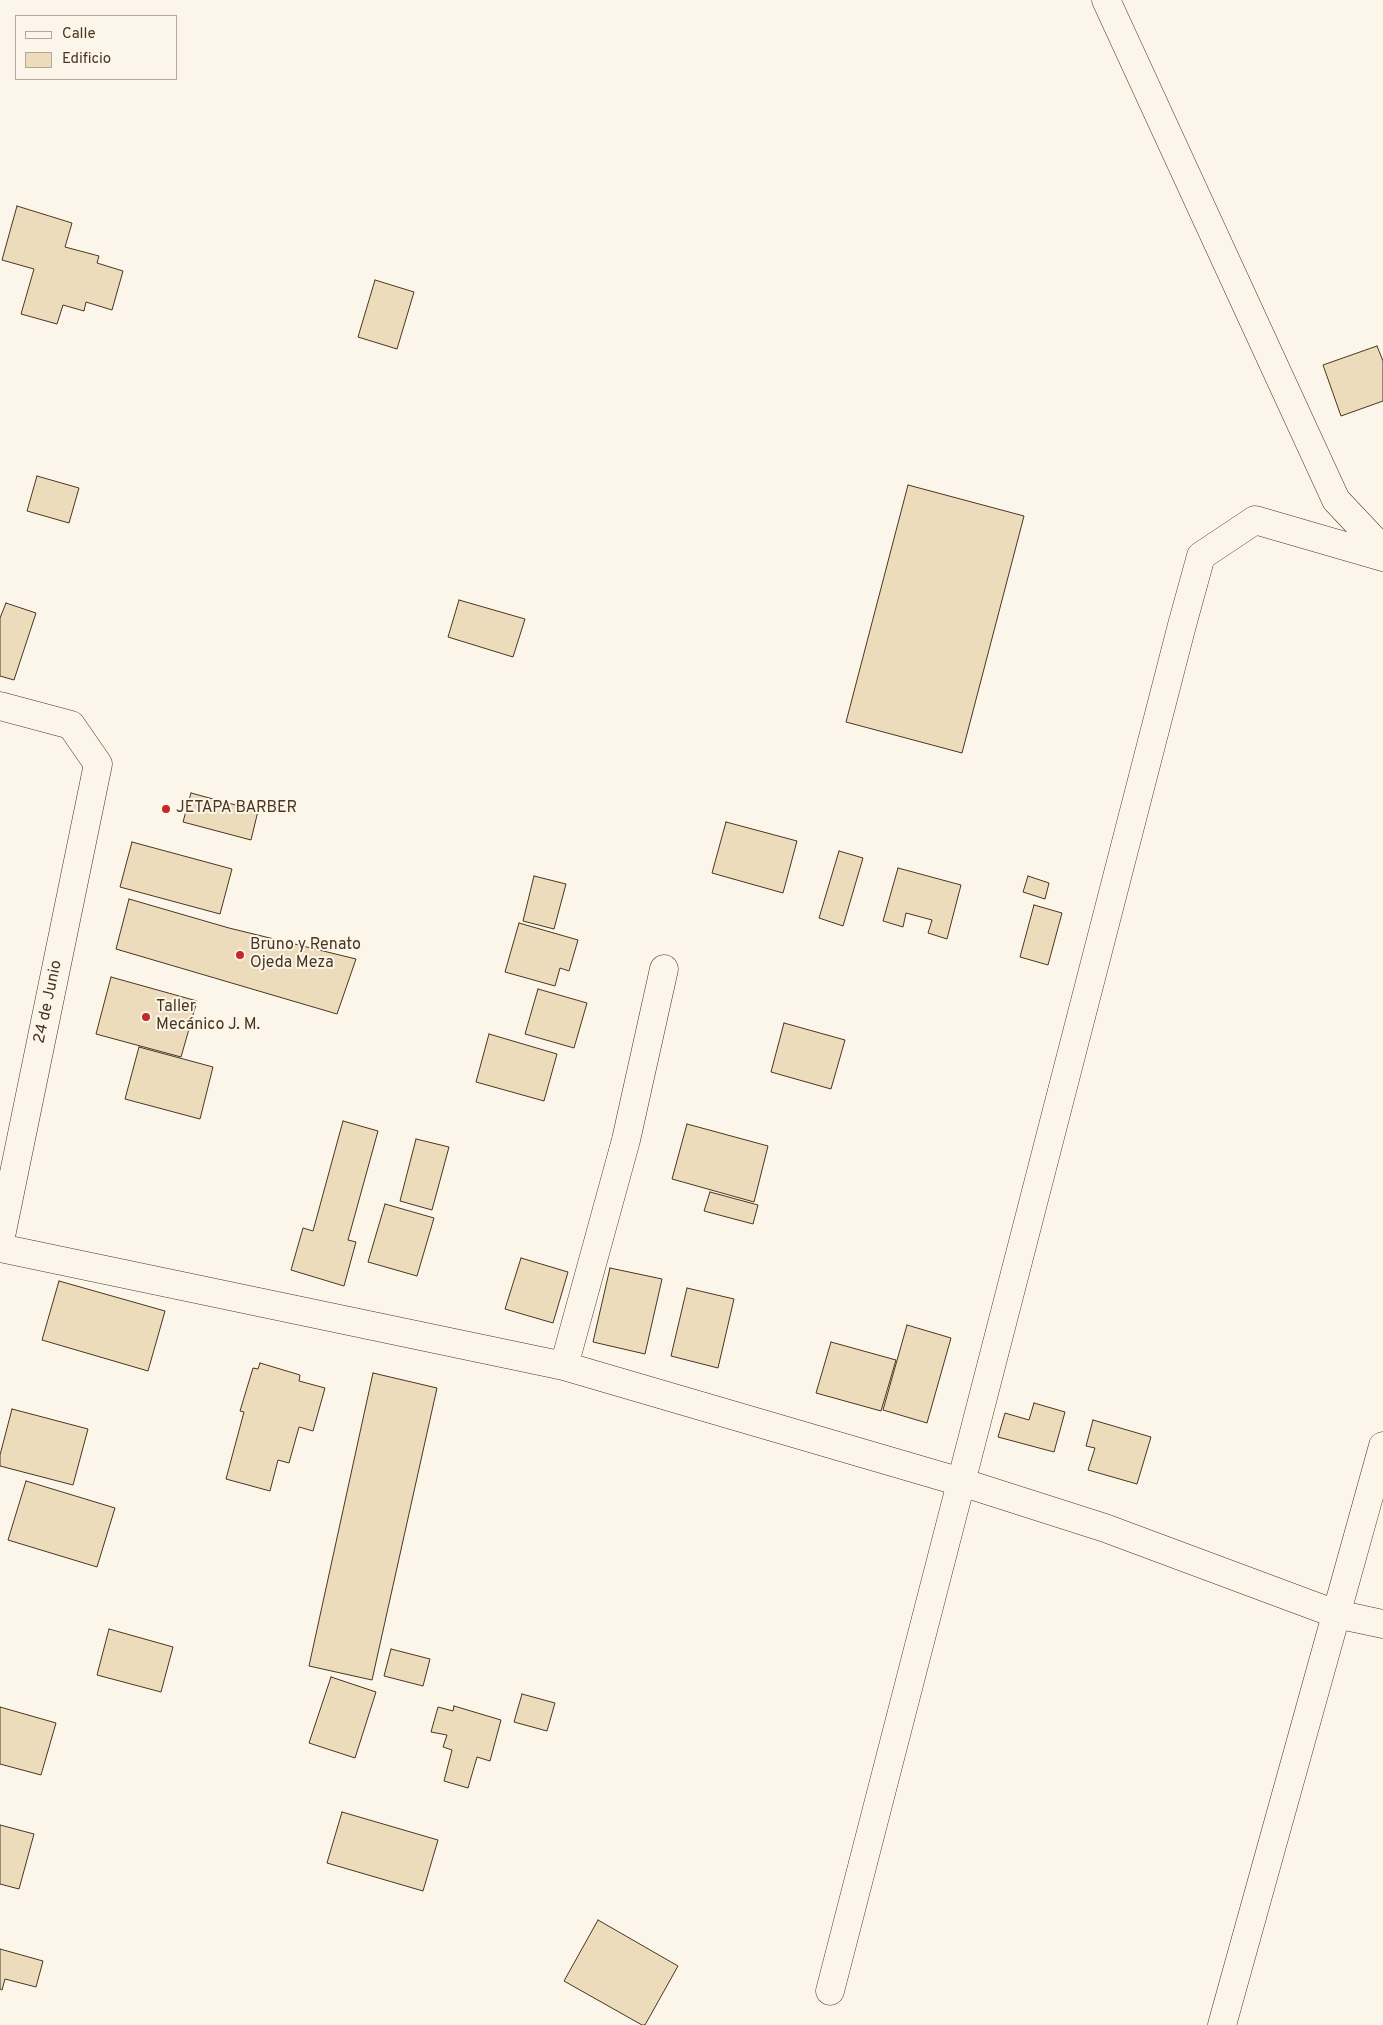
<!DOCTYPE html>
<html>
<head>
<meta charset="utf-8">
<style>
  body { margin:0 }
  #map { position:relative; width:1383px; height:2025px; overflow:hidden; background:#fbf6e9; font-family:Overpass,sans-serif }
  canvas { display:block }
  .legend { position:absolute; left:15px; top:15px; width:162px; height:65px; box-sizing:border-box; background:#fbf6e9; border:1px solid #b4a999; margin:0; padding:6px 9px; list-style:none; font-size:15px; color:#4a3520 }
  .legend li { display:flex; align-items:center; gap:10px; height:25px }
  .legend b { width:25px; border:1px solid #b4a999 }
</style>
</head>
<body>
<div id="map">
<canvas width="1383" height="2025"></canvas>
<ul class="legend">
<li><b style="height:6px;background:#fbf6e9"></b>Calle</li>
<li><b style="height:14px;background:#ecdcbc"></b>Edificio</li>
</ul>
</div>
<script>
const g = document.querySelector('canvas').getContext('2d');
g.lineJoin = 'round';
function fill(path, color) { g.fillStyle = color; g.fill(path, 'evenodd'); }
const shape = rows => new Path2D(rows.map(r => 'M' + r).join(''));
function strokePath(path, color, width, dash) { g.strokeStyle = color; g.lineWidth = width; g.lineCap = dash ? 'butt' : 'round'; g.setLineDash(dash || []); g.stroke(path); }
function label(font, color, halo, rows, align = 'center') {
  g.font = font + ' Overpass,sans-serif'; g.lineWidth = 4; g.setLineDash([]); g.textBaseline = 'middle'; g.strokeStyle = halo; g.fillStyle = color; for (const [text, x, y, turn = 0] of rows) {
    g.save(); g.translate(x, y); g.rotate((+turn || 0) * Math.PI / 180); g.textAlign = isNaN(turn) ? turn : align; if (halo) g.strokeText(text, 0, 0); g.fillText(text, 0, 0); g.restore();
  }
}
const building = shape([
  [17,206,72,223,65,247,99,256,97,263,123,271,112,310,86,302,84,311,63,305,57,324,21,314,34,269,2,260,17,206],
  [375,280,414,292,397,349,358,337,375,280],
  [1377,346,1383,361,1383,401,1341,416,1323,365,1377,346],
  [37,476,79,488,69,523,27,511,37,476],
  [908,485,1024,516,962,753,846,722,908,485],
  [459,600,525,619,513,657,448,637,459,600],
  [6,603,36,613,14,680,0,676,0,618,6,603],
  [191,793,258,811,251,840,183,822,191,793],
  [726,822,797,841,783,893,712,873,726,822],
  [132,842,232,869,220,914,120,887,132,842],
  [839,851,863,858,843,926,819,918,839,851],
  [898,868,961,885,947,939,928,933,932,920,906,913,903,927,883,921,898,868],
  [534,876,566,884,554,929,523,921,534,876],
  [1028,876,1049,883,1045,899,1023,892,1028,876],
  [129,899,229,928,356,959,337,1014,116,949,129,899],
  [1034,905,1062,913,1048,965,1020,957,1034,905],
  [519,923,578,940,569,971,560,968,555,986,505,972,519,923],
  [111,977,197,1001,181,1057,96,1034,111,977],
  [538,989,587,1003,574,1048,525,1034,538,989],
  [784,1023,845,1040,831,1089,771,1072,784,1023],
  [489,1034,557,1054,544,1101,476,1082,489,1034],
  [139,1047,213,1067,200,1119,125,1099,139,1047],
  [343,1121,378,1131,348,1240,356,1242,344,1286,291,1270,303,1228,313,1231,343,1121],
  [687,1124,768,1146,754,1202,672,1179,687,1124],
  [416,1139,449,1147,432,1210,400,1201,416,1139],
  [710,1192,758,1205,753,1224,704,1211,710,1192],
  [385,1204,434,1218,417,1276,368,1262,385,1204],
  [521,1258,568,1272,553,1323,505,1309,521,1258],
  [610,1268,662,1279,645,1354,593,1342,610,1268],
  [59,1281,165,1311,148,1371,42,1340,59,1281],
  [687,1288,734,1299,718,1368,671,1356,687,1288],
  [907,1325,951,1338,927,1423,883,1410,907,1325],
  [831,1342,896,1360,881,1411,816,1393,831,1342],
  [260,1363,300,1375,299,1381,325,1388,313,1431,299,1427,289,1463,278,1460,270,1491,226,1479,244,1412,240,1411,253,1368,258,1369,260,1363],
  [373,1373,437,1388,372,1680,309,1666,373,1373],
  [1034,1403,1065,1412,1054,1452,998,1437,1005,1413,1029,1420,1034,1403],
  [12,1409,88,1429,73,1485,0,1466,0,1455,12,1409],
  [1093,1420,1151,1437,1137,1484,1088,1470,1095,1448,1086,1446,1093,1420],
  [26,1481,115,1508,97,1567,8,1540,26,1481],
  [109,1629,173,1647,161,1692,97,1675,109,1629],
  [391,1649,430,1659,423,1686,384,1676,391,1649],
  [331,1677,376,1692,355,1758,309,1743,331,1677],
  [522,1694,555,1703,547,1731,514,1722,522,1694],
  [454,1706,501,1720,490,1761,477,1757,468,1788,444,1781,452,1750,443,1747,447,1735,431,1732,438,1707,453,1711,454,1706],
  [0,1707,56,1723,41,1775,0,1764,0,1707],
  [342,1812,438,1840,423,1891,327,1863,342,1812],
  [0,1825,34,1834,19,1889,0,1884,0,1825],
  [598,1920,678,1966,645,2025,642,2025,564,1981,598,1920],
  [0,1949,43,1961,36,1987,5,1979,2,1990,0,1989,0,1949]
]);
const minor = shape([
  [1106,0,1336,500,1383,550],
  [0,706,71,725,98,764,0,1241],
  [0,1248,564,1366,961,1482,1105,1528,1336,1614,1383,1624],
  [564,1366,626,1140,664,969],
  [830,1991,1182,625,1201,556,1255,520,1383,557],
  [1222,2025,1383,1446]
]);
const markers = [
  [166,809,5,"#c62828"],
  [240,955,5,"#c62828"],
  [146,1017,5,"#c62828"]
];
const poiNames = [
  ["JETAPA BARBER",176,809],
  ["Bruno y Renato",250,946],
  ["Ojeda Meza",250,964],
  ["Taller",156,1008],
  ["Mecánico J. M.",156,1026]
];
const streetNames = [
  ["24 de Junio",49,1002,-78]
];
fill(building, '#ecdcbc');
strokePath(building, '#4a3520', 1);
strokePath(minor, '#4a3520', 29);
strokePath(minor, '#fbf6e9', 28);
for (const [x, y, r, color] of markers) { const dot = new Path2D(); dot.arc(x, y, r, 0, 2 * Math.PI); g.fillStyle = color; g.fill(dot); strokePath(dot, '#fbf6e9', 2); }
label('16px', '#4a3520', '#fbf6e9', poiNames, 'left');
label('16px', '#4a3520', '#fbf6e9', streetNames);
</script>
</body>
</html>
